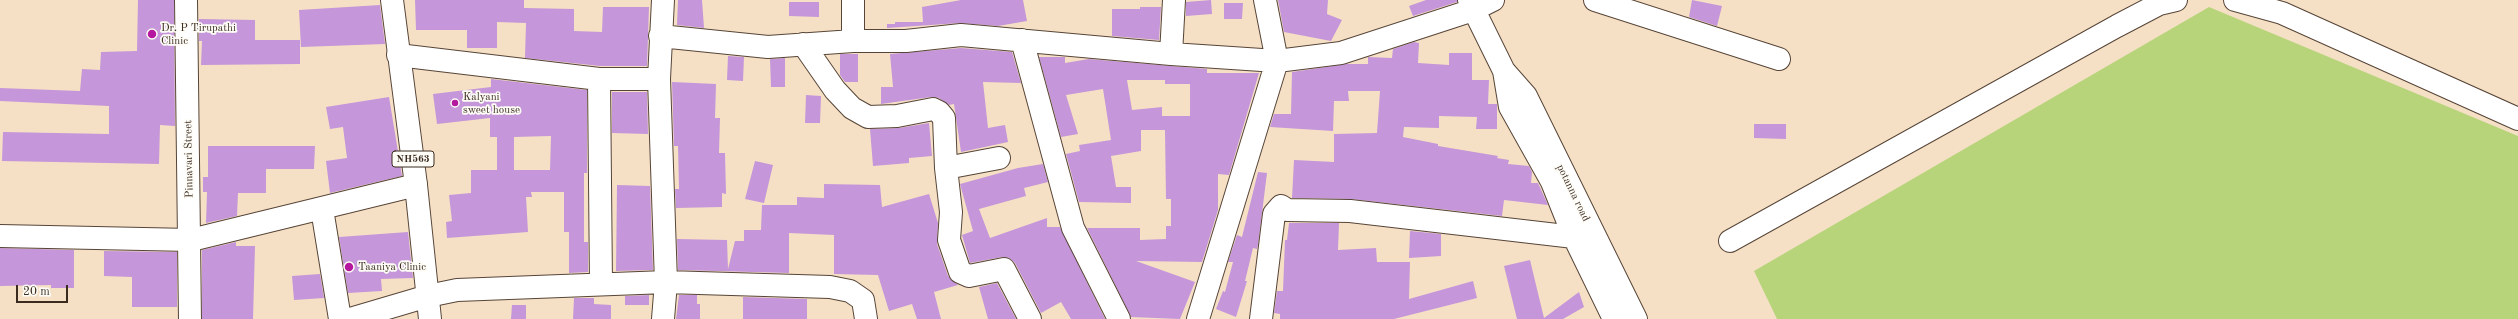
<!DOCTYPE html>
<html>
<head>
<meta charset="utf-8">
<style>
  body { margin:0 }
  #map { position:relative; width:2518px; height:319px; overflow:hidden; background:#f5e0c6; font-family:"Old Standard TT",serif }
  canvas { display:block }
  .scale { position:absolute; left:16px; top:285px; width:52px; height:18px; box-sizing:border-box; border:2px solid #3b2a1e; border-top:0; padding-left:5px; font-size:12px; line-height:14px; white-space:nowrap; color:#3b2a1e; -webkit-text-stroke:3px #fdfcf7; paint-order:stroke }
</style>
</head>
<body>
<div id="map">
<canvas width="2518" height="319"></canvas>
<div class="scale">20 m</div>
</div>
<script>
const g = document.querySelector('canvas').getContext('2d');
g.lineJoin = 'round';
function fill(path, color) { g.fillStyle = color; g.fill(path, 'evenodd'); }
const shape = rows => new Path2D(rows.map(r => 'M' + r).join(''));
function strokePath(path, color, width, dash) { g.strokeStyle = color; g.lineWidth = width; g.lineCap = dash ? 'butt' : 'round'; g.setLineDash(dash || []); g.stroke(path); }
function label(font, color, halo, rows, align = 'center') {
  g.font = font + ' "Old Standard TT",serif'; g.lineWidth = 3.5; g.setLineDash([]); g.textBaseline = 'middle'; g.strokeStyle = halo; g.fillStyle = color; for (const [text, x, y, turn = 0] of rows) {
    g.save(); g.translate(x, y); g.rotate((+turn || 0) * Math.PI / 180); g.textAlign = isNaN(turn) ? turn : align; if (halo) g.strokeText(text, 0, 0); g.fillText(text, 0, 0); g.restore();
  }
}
const green = shape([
  [2209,7,2518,136,2518,319,1777,319,1754,271]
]);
const building = shape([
  [138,0,174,0,175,126,160,125,159,164,2,161,3,132,109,134,109,106,0,101,0,88,80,91,82,69,100,70,101,52,137,51],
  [415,0,524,0,524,8,574,9,574,31,602,32,603,7,649,7,647,66,600,66,525,58,526,23,497,22,497,48,467,48,467,30,416,30],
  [678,0,702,0,704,28,677,25],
  [961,0,1023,0,1027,21,998,26,960,23,887,28,887,24,895,24,895,22,923,22,922,7],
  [1211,0,1212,14,1186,16,1186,2],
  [1278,0,1328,0,1327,14,1342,20,1331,41,1284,32],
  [1426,0,1457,0,1457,2,1413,16,1409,6],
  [1692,0,1722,6,1717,26,1689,17],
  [789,2,819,2,819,17,789,16],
  [1224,3,1243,3,1242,19,1224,19],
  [380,5,385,44,301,47,299,10],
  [1140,7,1161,7,1159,40,1112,36,1112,9,1140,9],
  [199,19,255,20,255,40,300,40,300,64,201,65,202,41,199,41],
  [1414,42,1419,43,1418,63,1449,65,1449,53,1472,53,1472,80,1489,80,1488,104,1497,104,1497,129,1476,129,1477,117,1439,116,1439,128,1404,127,1403,137,1438,144,1438,146,1498,156,1497,158,1509,160,1508,164,1529,166,1532,172,1531,183,1538,183,1548,205,1504,200,1502,216,1351,199,1292,198,1294,160,1334,162,1334,134,1377,133,1380,91,1348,91,1349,101,1334,101,1333,131,1270,127,1274,114,1291,114,1292,72,1346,64,1368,64,1368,57,1392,58,1393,49],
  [961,48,1012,52,1021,83,983,82,988,128,1005,125,1008,142,961,152,954,104,949,105,939,98,931,97,881,104,881,87,893,87,890,54],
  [840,54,858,54,858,82,845,82,840,75],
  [728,56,744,57,743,81,727,80],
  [1039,57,1065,57,1065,63,1089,59,1207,69,1207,73,1259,73,1229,175,1218,174,1218,210,1202,262,1136,261,1195,282,1180,319,1131,317,1087,228,1140,228,1140,240,1166,239,1166,226,1171,226,1171,199,1166,199,1165,130,1141,130,1141,151,1111,156,1116,187,1131,187,1131,203,1079,202,1066,154,1080,151,1079,145,1111,140,1103,89,1066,95,1078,134,1061,137],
  [1127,80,1165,80,1165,84,1190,84,1190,116,1162,116,1162,107,1132,110],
  [785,58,785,87,771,87,770,59],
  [491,79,587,90,587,173,584,173,584,242,588,242,588,272,569,273,569,232,564,232,564,192,531,192,532,197,526,197,528,232,447,238,446,222,452,221,449,195,471,193,471,170,497,170,497,137,490,137,490,118,437,124,433,94,491,87],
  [551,136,550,170,514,170,514,137],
  [672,82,716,84,715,118,720,118,719,153,725,153,726,194,722,193,722,207,676,208,675,189,679,189,678,146,674,146],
  [612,92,647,92,648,134,612,133],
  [806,95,821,96,820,123,805,123],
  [389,97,402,176,330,193,326,161,347,158,343,127,330,129,326,107],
  [929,123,932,156,909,158,909,163,873,166,870,129,899,128],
  [1754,124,1786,124,1786,139,1754,138],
  [208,146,315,146,314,169,266,169,266,193,238,193,237,216,206,223,207,192,203,192,203,177,208,177],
  [755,161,773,165,764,203,745,199],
  [1043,164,1048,182,1024,188,1026,196,979,209,990,238,1047,218,1047,227,1060,227,1105,319,1071,319,1061,302,1041,313,1015,263,1009,258,1002,257,970,263,962,235,973,231,960,184,1018,168],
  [1258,172,1267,173,1258,245,1257,249,1253,248,1245,281,1247,281,1236,317,1216,309,1223,291,1225,292,1233,262,1228,262,1237,235,1242,237],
  [824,184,880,185,882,207,929,194,938,223,937,244,948,276,958,285,934,292,941,319,917,319,912,304,889,311,878,275,834,274,834,235,789,233,789,273,678,270,677,239,727,240,728,269,735,241,744,241,744,230,761,230,762,205,797,205,797,197,824,198],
  [617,185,650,186,653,270,616,271],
  [1289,223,1339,223,1338,250,1376,248,1377,262,1410,262,1409,299,1473,281,1477,298,1394,319,1280,319,1280,314,1274,313,1277,291,1283,291,1285,240,1287,240],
  [1410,231,1441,234,1441,256,1409,258],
  [408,232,413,278,381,279,382,291,348,293,339,237],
  [236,242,236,246,255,246,253,319,202,319,202,250],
  [0,248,74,250,74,288,51,288,51,285,0,286],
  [104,251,177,252,177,307,132,307,132,277,104,276],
  [1530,260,1544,318,1579,292,1584,307,1563,319,1517,319,1504,266],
  [320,274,324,298,294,300,292,276],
  [997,283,1016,319,988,319,979,287],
  [649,295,649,305,625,305,625,296],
  [679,295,697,295,697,304,700,304,700,319,676,319],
  [743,297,807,299,807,319,743,319],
  [574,298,594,298,594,304,611,305,611,319,573,319],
  [512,305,526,305,526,319,511,319]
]);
const minor = shape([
  [186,0,190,319],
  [663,0,659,79,666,282,663,319],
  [1469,0,1504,71,1526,96,1636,319],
  [1595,0,1779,59],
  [2235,0,2282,13,2518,119],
  [660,36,768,47,853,41,906,41,961,35,1171,54,1277,61,1341,53,1473,10,1493,0],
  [1022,40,1073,228,1119,319],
  [853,41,853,0],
  [803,44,835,90,852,108,868,117,897,116,933,109,939,112,944,118,946,168,951,212,949,240,960,272,969,276,1004,269,1030,319],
  [1171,54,1174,0],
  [398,55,599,79,659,79],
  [1504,71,1510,107,1552,182,1574,237,1614,319],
  [599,79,601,284],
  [946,168,999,158],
  [322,209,340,319],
  [0,236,191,240,416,185],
  [1730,241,2117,26,2159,4,2176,0],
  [350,319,428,296,457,290,666,282,830,287,850,291,863,300,866,319],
  [1198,319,1277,61,1265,0],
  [1261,319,1274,214,1281,206,1287,210,1350,211,1574,237]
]);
const highway = shape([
  [392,0,416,185,430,319]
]);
const markers = [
  [152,34,5,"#b5179e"],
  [455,103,4,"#b5179e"],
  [349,267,5,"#b5179e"]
];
const shields = [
  [413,159,42]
];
const shieldNames = [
  ["NH563",413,159]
];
const poiNames = [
  ["Dr. P Tirupathi",161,28],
  ["Clinic",161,41],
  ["Kalyani",463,97],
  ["sweet house",463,110],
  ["Taaniya Clinic",358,267]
];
const streetNames = [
  ["Pinnavari Street",189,159,-91],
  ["potanna road",1573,193,64]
];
fill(green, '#b7d47a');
fill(building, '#c596d9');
strokePath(minor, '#574537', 24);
strokePath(highway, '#574537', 24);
strokePath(minor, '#fff', 22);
strokePath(highway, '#fff', 22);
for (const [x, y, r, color] of markers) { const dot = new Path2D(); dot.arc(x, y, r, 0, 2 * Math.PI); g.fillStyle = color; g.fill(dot); strokePath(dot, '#fdfcf7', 1.5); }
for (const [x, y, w] of shields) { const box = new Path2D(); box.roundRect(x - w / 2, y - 8, w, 16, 3); g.fillStyle = '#fdfcf7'; g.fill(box); strokePath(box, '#3b2a1e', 1); }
label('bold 10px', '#3b2a1e', null, shieldNames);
label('11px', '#3b2a1e', '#fdfcf7', poiNames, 'left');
label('11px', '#3b2a1e', '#fdfcf7', streetNames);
</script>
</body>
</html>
